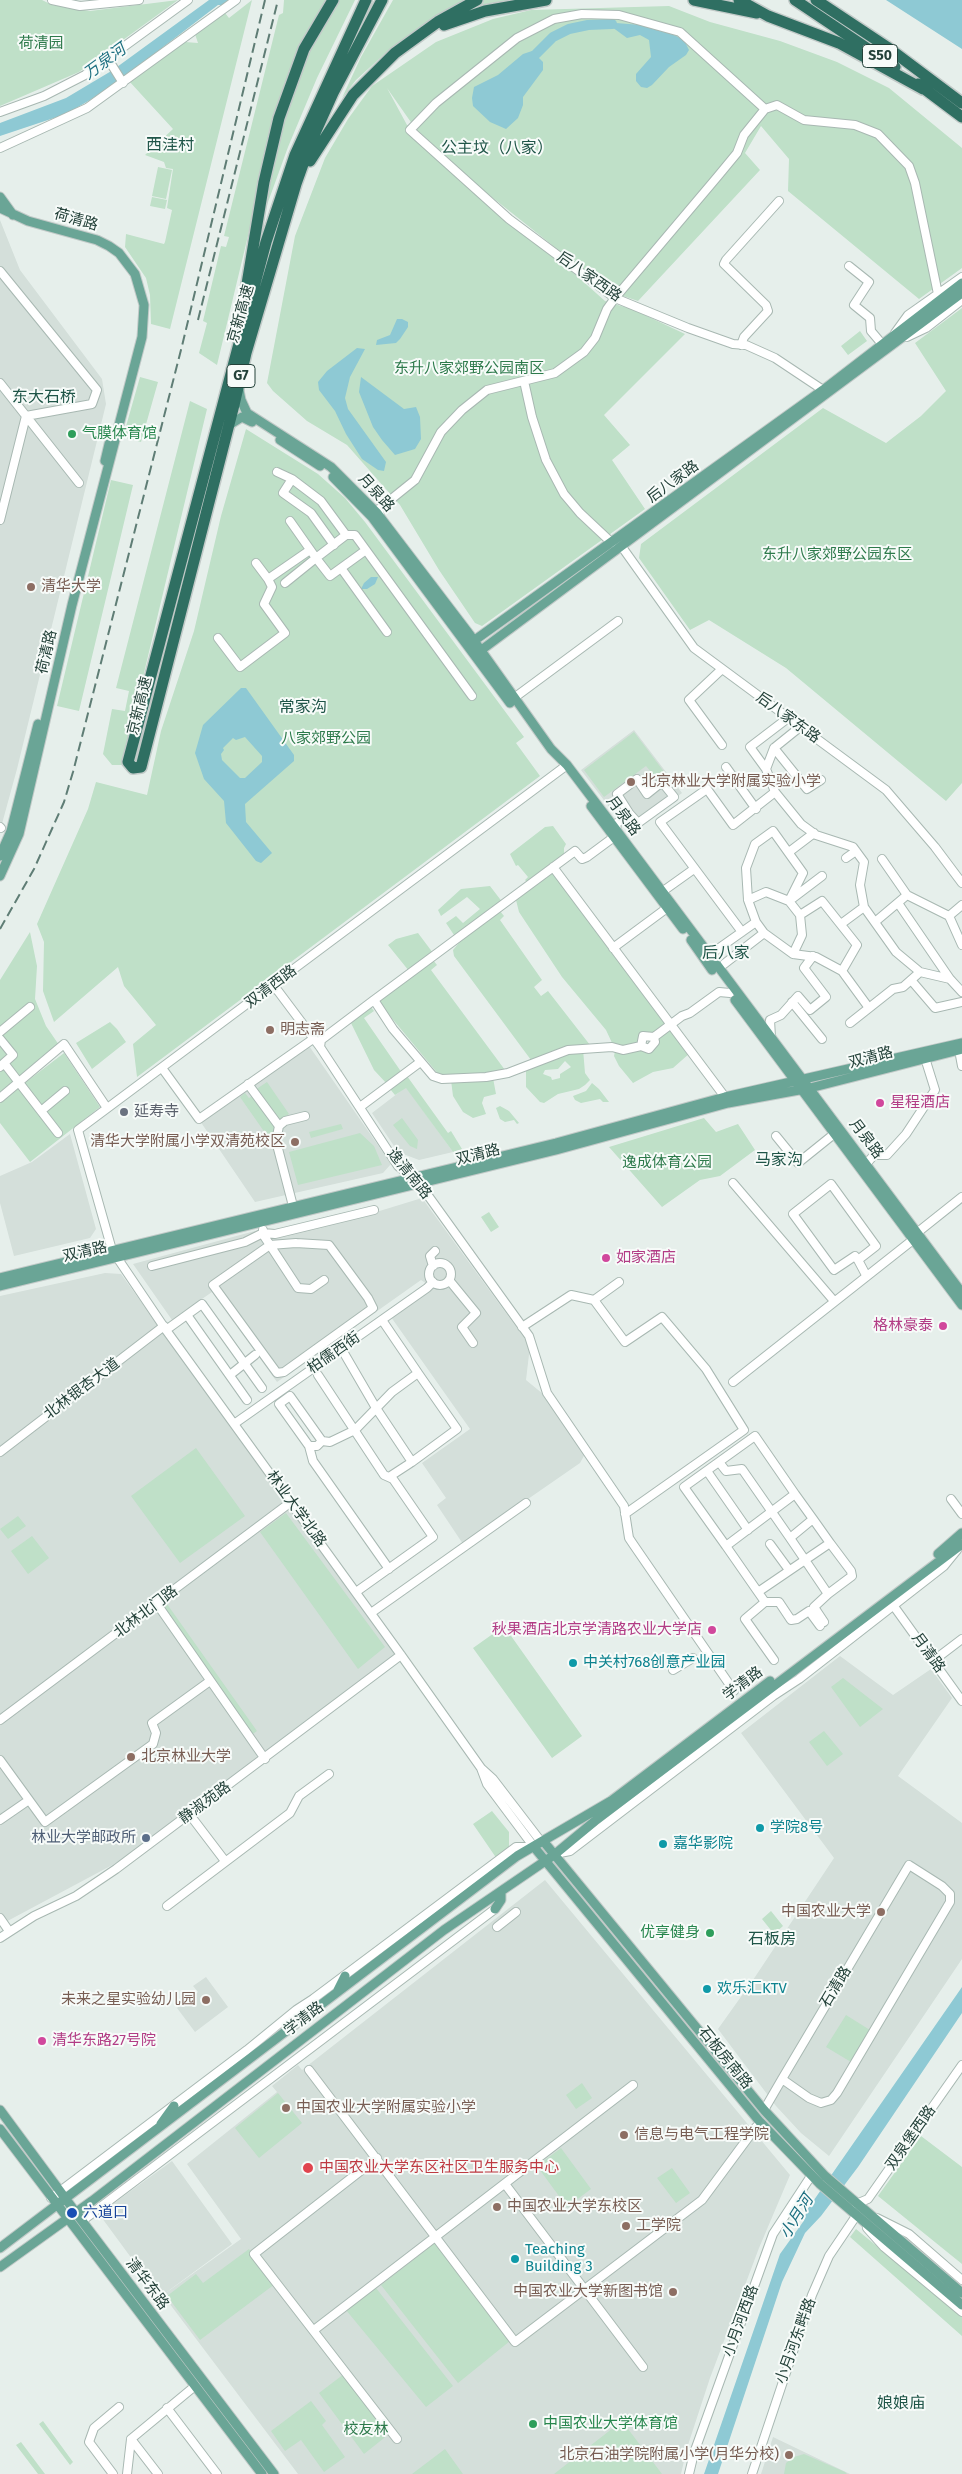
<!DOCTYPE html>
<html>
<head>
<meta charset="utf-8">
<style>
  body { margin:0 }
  canvas { display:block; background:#e6efeb }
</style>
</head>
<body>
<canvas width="962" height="2474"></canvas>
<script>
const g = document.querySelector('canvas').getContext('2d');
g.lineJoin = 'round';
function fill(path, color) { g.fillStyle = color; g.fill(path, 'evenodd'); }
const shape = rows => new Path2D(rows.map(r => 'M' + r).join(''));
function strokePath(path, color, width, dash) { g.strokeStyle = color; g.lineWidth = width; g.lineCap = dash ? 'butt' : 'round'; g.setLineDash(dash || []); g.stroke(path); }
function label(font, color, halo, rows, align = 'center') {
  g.font = font + ' "Fira Sans","Noto Sans SC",sans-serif'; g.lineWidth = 4; g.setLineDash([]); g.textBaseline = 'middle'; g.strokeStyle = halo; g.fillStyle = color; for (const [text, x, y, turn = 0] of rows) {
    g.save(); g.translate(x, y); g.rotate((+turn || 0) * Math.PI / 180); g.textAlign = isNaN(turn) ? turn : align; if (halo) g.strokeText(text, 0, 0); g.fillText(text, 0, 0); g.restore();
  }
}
const built = shape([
  [0,220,20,270,102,379,106,404,17,769,0,831],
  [634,730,682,793,629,833,581,770],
  [307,1043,391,1164,383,1173,255,1202,200,1121],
  [406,1087,453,1152,419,1160,398,1152,372,1113],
  [70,1134,96,1229,90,1238,14,1256,0,1203,0,1176,32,1162],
  [422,1198,530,1346,526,1380,543,1394,585,1454,580,1463,463,1544,437,1505,446,1498,422,1463,470,1429,391,1317,432,1287,421,1280,277,1382,212,1292,172,1320,133,1264,255,1231,261,1239,267,1240,373,1213],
  [105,1273,121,1274,286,1503,401,1655,131,1855,0,1925,0,1296],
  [840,1656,893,1695,931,1669,952,1698,898,1776,962,1823,962,1959,829,2156,801,2133,776,2106,718,2029,755,1977,834,1858,741,1733],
  [545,1880,790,2175,759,2248,710,2378,687,2448,681,2474,298,2474,163,2295,241,2239,187,2164,277,2092,272,2086,298,2065,302,2070],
  [206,1977,228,2007,195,2032,177,2008,198,1992,193,1986],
  [172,2161,232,2244,160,2297,99,2214],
  [773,2437,850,2474,761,2474]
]);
const green = shape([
  [0,0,42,0,52,5,90,11,178,0,79,72,0,106],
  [252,0,170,329,151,324,150,295,146,278,125,247,126,234,164,244,165,242,172,210,167,208,173,169,166,168,164,162,145,155,173,129,129,81,185,42,198,43,195,34,225,13,229,18],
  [284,0,355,0,317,78,288,147,263,216,252,219,217,365,199,353,207,323,203,321,221,246,226,247,229,237,224,236,279,15,283,13],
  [393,0,522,0,436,16,390,49,356,80,342,98,361,57],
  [669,6,710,22,780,41,837,62,889,88,962,148,962,268,919,299,788,191,789,159,761,126,745,153,760,170,638,301,611,292,478,186,415,128,387,88,407,125,605,301,634,310,685,334,604,415,630,445,612,460,645,509,482,626,475,623,439,570,400,505,347,445,307,421,273,391,267,383,295,236,325,158,348,119,372,86,436,42,493,19,531,10],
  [158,167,172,170,166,199,152,196],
  [152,197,167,200,165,209,150,206],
  [962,308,962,783,946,801,786,668,709,620,690,630,639,558,641,544,823,408,886,443,921,416,946,391,915,343],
  [860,331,867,341,848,355,841,346],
  [140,377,158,382,141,442,123,437],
  [190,401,207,409,122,765,112,765,103,754,112,709,125,711,129,691,116,688],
  [246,429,318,474,345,498,365,522,524,737,516,743,540,776,137,1077,133,1044,156,1025,124,986,118,967,54,1022,43,991,44,942,37,924,88,809,96,782,147,795,161,731,194,631,221,516],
  [111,480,133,485,79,711,57,706],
  [634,732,665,773,657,779,646,766,604,797,584,770],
  [553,826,566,844,564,848,564,858,531,881,527,882,525,880,528,877,518,865,516,866,510,854,545,827],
  [552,872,667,1022,653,1033,644,1033,639,1045,629,1047,613,1045,606,1030,562,977,519,912,516,900],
  [490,886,503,903,456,938,446,923,456,916,463,923,480,909,467,897,441,916,438,910,461,889],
  [500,911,504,916,500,920,542,980,534,987,541,996,548,991,590,1045,553,1052,531,1060,454,956,453,950,463,938],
  [30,932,37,966,35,999,46,1026,59,1045,0,1095,0,980],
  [418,933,433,953,409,971,388,945,396,939],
  [433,960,437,965,431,970,505,1070,500,1072,439,1075,380,1004,380,1000],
  [371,1007,374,1011,364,1018,402,1073,387,1084,374,1070,351,1023],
  [110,1022,117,1029,126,1042,92,1069,76,1043],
  [671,1028,690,1053,673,1068,653,1072,633,1083,619,1066,614,1056,615,1051,640,1047,649,1051,654,1049,657,1039],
  [583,1049,585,1073,590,1080,585,1085,579,1089,558,1094,544,1103,540,1102,526,1087,526,1069],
  [565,1061,571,1067,560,1074,560,1078,552,1080,551,1077,543,1074,545,1070,558,1069],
  [64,1053,100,1107,30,1162,0,1123,0,1102],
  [407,1076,448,1133,451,1131,462,1149,453,1152,406,1088,395,1095,390,1089],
  [493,1078,496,1094,484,1097,482,1103,486,1114,473,1118,463,1112,453,1096,451,1080],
  [267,1082,289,1114,281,1119,278,1120,255,1090],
  [592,1083,599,1089,609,1102,603,1102,600,1099,581,1103,575,1100,573,1096,586,1091],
  [245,1093,249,1098,254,1095,275,1126,274,1137,270,1140,240,1097],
  [500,1106,509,1111,519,1123,517,1124,514,1120,505,1122,500,1119,496,1108],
  [402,1118,418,1140,417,1149,410,1146,393,1125],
  [704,1118,716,1132,738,1124,755,1150,720,1176,700,1180,662,1207,609,1147],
  [341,1124,343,1129,311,1138,309,1132],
  [360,1133,374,1146,382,1165,298,1185,289,1152],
  [489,1212,499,1227,491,1232,481,1217],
  [196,1448,245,1516,180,1563,131,1496],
  [286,1513,385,1647,358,1669,260,1532],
  [18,1516,26,1526,8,1539,0,1529],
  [32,1536,49,1558,28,1574,11,1551],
  [167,1604,257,1731,250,1736,161,1608],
  [504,1626,582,1736,552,1758,473,1648],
  [843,1678,883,1709,860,1727,831,1687],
  [824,1731,843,1754,827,1766,809,1742],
  [492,1811,509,1832,509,1849,497,1859,473,1824],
  [771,1911,783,1926,774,1934,762,1919],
  [846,2015,870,2030,851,2062,826,2047],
  [582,2083,592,2098,576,2109,566,2095],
  [278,2093,302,2123,259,2158,235,2128],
  [921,2136,962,2167,962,2264,878,2196],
  [561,2148,591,2189,567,2207,537,2166],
  [672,2168,690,2193,676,2203,657,2178],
  [856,2229,962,2316,962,2336,850,2237],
  [435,2243,510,2341,458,2383,381,2285],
  [249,2249,275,2284,200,2340,167,2296,196,2274,203,2283],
  [376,2288,453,2386,426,2407,346,2310],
  [344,2374,389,2434,364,2454,319,2393],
  [311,2401,326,2421,322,2425,345,2457,324,2472,301,2440,285,2451,271,2431],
  [43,2421,73,2462,70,2465,39,2424],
  [622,2421,662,2474,554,2474],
  [21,2442,45,2474,38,2474,16,2445],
  [445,2449,463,2474,412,2474],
  [804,2454,845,2472,847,2474,784,2474,786,2463,794,2457]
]);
const water = shape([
  [209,0,228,0,222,5,218,5,124,77,117,67],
  [886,0,962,0,962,49],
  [616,23,641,25,672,34,684,40,689,50,686,55,669,67,652,85,647,88,641,87,636,81,636,74,651,57,649,40,640,35,627,38,612,27,612,24],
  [532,51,543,62,543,70,523,97,523,105,518,118,506,129,490,122,473,106,472,98,474,87,498,75,523,54],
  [113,70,120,80,90,100,66,114,0,136,0,123,66,98],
  [397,319,402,319,408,322,408,327,400,339,396,343,376,345,377,340,390,335],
  [357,348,365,349,350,377,345,398,348,409,386,462,384,471,378,470,362,459,346,434,335,411,319,390,318,382,327,371],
  [361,377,404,409,416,407,420,417,421,439,415,449,395,455,382,440,373,427,359,392],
  [371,577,378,577,375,584,367,589,361,589,364,583],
  [241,688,246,688,294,755,294,761,245,804,246,822,272,853,261,863,256,861,226,823,224,801,204,779,195,753,203,725],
  [245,737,262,756,262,762,245,778,240,778,222,760,221,754,224,750,223,748,233,738,236,740],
  [962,1987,962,2013,858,2167,821,2216,805,2233,782,2282,718,2474,704,2474,780,2254,803,2222,807,2210]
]);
const river = shape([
  [536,54,553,37,569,29,588,25,612,24]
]);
const minor = shape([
  [52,0,80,6,139,0],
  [108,59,123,83],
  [765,109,680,32,619,15,582,14,554,19,517,38,436,103,410,130,509,219,615,298,688,328,733,344,746,345,775,358,823,390],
  [0,112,44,96,85,75,188,0],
  [0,148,87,108,236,0],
  [849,266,869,282,854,305,870,318,871,331,882,344],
  [0,271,97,390,92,404,26,416],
  [895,333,908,315,962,277],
  [907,337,926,328,962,300],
  [741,345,744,337,768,311,766,305,724,264,726,260,779,201],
  [524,381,532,417,546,460,564,494,580,513,612,543],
  [0,383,79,483],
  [277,472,292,479,321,501,346,535,355,535,472,696],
  [292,479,283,493,311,513,334,545],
  [380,517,379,509,415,480,441,432,462,410,487,390,555,373,584,352,595,338,607,309,615,298,718,176,737,153,744,135,765,109,777,105,804,120,855,125,878,134,909,166,915,183,938,294],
  [0,520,26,416],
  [290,521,316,558,346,535],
  [622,547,694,648,886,790,935,847,962,883],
  [256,563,268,579,310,550],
  [341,568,387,632],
  [285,583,316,558,330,576,366,550],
  [218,638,240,667,285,633,264,604,272,587,268,579],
  [722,669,689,700,722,745],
  [518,695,618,621],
  [800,727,774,748,807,789,821,780],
  [726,767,756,809],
  [766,769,750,747,788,718],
  [775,792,801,824,816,835,853,847,864,862,860,885,864,907,896,952,920,972,950,979,962,992],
  [0,827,1,828],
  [616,830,617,823,629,813,617,794,637,779,647,794,662,782,674,797,638,823,629,813],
  [614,837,587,857,582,859,575,851,374,1000,393,1029,433,1076,442,1079,486,1077,508,1073,568,1050,612,1047,623,1050,641,1046,649,1049,655,1042,654,1037,682,1016,690,1013,719,992,730,993],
  [789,852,814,833],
  [846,858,856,851],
  [553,867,725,1097],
  [822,876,789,901,800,915,822,901,857,945,842,971],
  [666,889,694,869],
  [907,895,949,916,962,905],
  [748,900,766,892,789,901,803,873,773,831,755,844,746,868,748,900,756,922,764,933,793,954,816,957,842,971,869,1008],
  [898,903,950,979],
  [949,916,962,945],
  [875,922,907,895,882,859],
  [841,924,864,907],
  [742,932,660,822,707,789,733,825,775,792,766,769,774,748],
  [613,948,667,908],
  [715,951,756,922],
  [793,954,802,935,800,915],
  [724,964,764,933],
  [911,980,935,1008,962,1002],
  [272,987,278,991,320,1047,398,1166,419,1183,529,1336,547,1393,624,1506,629,1538,633,1544,734,1691],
  [792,1002,822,1039],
  [850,1023,893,989,903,987,920,972],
  [0,1032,30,1007],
  [771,1037,770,1020,781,1015,798,996,810,1010,826,997,804,968,813,956],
  [0,1039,13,1055,4,1063],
  [641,1046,643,1036,654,1037],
  [320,1047,321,1040,374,1000],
  [959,1050,962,1066],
  [0,1067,4,1063,41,1111,65,1091],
  [162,1068,199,1119,313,1039],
  [248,1084,279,1126,276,1141,293,1206],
  [0,1098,64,1044,107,1108],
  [360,1107,419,1063],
  [41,1111,58,1133],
  [279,1126,285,1121,305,1116],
  [776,1136,798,1163,834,1134],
  [867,1163,874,1155,887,1155,906,1134,935,1090,925,1058],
  [733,1183,834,1301],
  [263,1230,264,1236,298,1288,311,1289,324,1280],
  [918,1232,962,1197],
  [296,1243,329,1245,368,1298,373,1308,284,1372,277,1373,213,1285,270,1245,296,1243],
  [858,1260,855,1256,834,1270,793,1214,831,1184,876,1246,858,1260,866,1275],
  '429 1274a11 11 0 1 1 22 0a11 11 0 1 1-22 0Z',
  [152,1266,245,1242,263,1233,275,1234,374,1210],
  [433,1266,430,1256,435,1251],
  [449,1280,476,1313,462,1327,473,1343],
  [594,1300,619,1282],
  [187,1315,247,1400],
  [522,1327,571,1295,594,1300,625,1342,662,1317,706,1369,744,1430,625,1514],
  [166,1330,202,1304,262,1388],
  [341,1348,376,1408,412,1462,389,1477],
  [230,1375,255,1355],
  [318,1375,384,1475,393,1479,433,1537,356,1592],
  [733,1382,914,1239],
  [234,1424,427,1288,433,1282],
  [322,1441,317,1446,309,1446,279,1404,290,1396,322,1441,330,1442,355,1430,392,1392,418,1373,382,1320],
  [309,1446,313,1461,389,1569],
  [0,1452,164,1326],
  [412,1462,457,1429,418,1373],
  [719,1462,726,1471,742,1469,790,1538],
  [707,1471,748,1530],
  [951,1499,962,1514],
  [813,1519,830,1543],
  [770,1544,789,1570],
  [726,1546,684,1487,755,1436,795,1494],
  [758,1592,726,1546,795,1494,813,1519,790,1538,805,1560,830,1543,851,1571,852,1576,828,1594],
  [765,1602,779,1602,791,1620,797,1619,809,1611,820,1626],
  [157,1604,265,1759],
  [893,1605,962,1701],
  [371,1613,526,1503],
  [774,1660,745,1619,765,1602,758,1592,805,1560,828,1594,814,1607,824,1622],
  [933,1661,962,1639],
  [673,1670,693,1658],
  [0,1720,291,1502],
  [0,1760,45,1822,153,1744,156,1733,152,1723,210,1681],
  [482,1769,493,1779,539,1839,544,1842],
  [190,1815,225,1861],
  [0,1820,29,1800],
  [534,1847,487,1784,481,1768,401,1655,166,1330,112,1250,78,1130,563,768],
  [555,1854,570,1851,773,1696,799,1679,944,1566,957,1550],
  [167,1906,290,1813,299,1796,329,1774],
  [0,1918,9,1931],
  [497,1927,516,1912],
  [0,1938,34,1916,76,1896,116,1869,401,1655],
  [309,2070,515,2342,702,2200,756,2127],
  [764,2110,782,2079,909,1865,942,1886,950,1894,950,1902,837,2093,831,2100,821,2103,809,2098,782,2079],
  [377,2158,254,2254,397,2439],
  [505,2184,643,2367],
  [51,2198,247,2050,296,2010,313,1999,516,1847,532,1847],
  [856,2204,868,2199,962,2065],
  [877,2218,909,2234,962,2280],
  [82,2221,495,1909],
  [867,2228,884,2247,962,2312],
  [314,2330,633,2085],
  [167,2408,217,2474],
  [131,2439,158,2474],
  [113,2474,89,2442,94,2428,119,2407],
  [127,2474,131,2439,195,2386],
  [689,2474,694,2453,773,2234,811,2176],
  [752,2474,812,2295,829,2256,856,2216]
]);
const major = shape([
  [0,197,13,215],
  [0,208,28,221,97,240,109,246,119,253,135,274,144,305,142,337,72,605,19,834,0,876],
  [239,390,241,400,247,413,331,467,377,513,470,635,551,749,567,765,617,831,962,1293],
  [229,425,242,417,252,422],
  [280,440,320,466],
  [105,461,109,444,116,435],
  [333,477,372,517,510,703],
  [468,645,823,390,962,283],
  [476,654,962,293],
  [591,806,683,929],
  [0,856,11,831,38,724],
  [691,940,712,970],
  [735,1000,962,1305],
  [0,1278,556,1143,725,1097,962,1043],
  [0,1286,556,1150,728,1103,810,1088,962,1049],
  [938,1554,962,1533],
  [544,1842,764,2110,825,2176,962,2293],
  [534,1847,760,2122,820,2184,962,2305],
  [495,1909,501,1900,501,1893],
  [338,1990,345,1976],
  [0,2110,82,2221,274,2474],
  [161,2124,174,2106],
  [0,2129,262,2474],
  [0,2248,517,1856,611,1801,770,1681],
  [0,2267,92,2201,444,1930,554,1855,595,1821,962,1544]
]);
const highway = shape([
  [366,0,295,155,266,242,128,762,133,768,141,767,234,405,246,353,296,184,311,142,333,93,382,0],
  [694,0,757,13],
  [739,0,768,16,839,43,923,89],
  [795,0,895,67],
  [816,0,887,47,962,103],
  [444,25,485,11,546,0],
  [918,84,962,117],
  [310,161,353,95,395,53,439,21,477,0],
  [246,290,264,182,279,118,304,49,333,0]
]);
const rail = shape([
  [198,320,278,0],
  [0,929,34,869,64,802,73,772,182,346,265,0]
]);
const markers = [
  [72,434,5,"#2e9e5b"],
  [31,587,5,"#8d6e63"],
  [631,782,5,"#8d6e63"],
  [270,1030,5,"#8d6e63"],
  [880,1103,5,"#d1479c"],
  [124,1112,5,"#6b7280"],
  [295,1142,5,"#8d6e63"],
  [606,1258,5,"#d1479c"],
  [943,1326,5,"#d1479c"],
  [712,1630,5,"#d1479c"],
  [573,1663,5,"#0f9aa8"],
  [131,1757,5,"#8d6e63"],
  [760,1828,5,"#0f9aa8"],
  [146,1838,5,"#5c6f8a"],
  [663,1844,5,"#0f9aa8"],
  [881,1912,5,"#8d6e63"],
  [710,1933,5,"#2e9e5b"],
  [707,1989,5,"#0f9aa8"],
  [206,2000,5,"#8d6e63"],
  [42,2041,5,"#d1479c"],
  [286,2108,5,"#8d6e63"],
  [624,2135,5,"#8d6e63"],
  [308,2168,6,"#e0444e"],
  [497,2207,5,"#8d6e63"],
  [72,2213,6,"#1a4fb4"],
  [626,2226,5,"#8d6e63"],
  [515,2259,5,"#0f9aa8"],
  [673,2292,5,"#8d6e63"],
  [533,2424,5,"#2e9e5b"],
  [789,2455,5,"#8d6e63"]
];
const shields = [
  [880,56,35],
  [241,376,28]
];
const shieldNames = [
  ["S50",880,56],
  ["G7",241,376]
];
const parkNames = [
  ["荷清园",41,44],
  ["东升八家郊野公园南区",469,369],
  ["东升八家郊野公园东区",837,555],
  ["八家郊野公园",326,739],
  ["逸成体育公园",667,1163],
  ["校友林",366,2430]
];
const streetNames = [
  ["荷清路",76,220,16],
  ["后八家西路",589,277,35],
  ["京新高速",241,314,-74],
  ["后八家路",673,482,-36],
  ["月泉路",376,493,48],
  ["荷清路",47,652,-77],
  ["京新高速",140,706,-76],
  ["后八家东路",788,718,36],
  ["月泉路",623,816,53],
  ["双清西路",271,987,-37],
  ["双清路",871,1058,-15],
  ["月泉路",866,1139,53],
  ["双清路",478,1155,-14],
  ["逸清南路",409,1174,51],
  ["双清路",85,1252,-13],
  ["柏儒西街",334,1353,-35],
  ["北林银杏大道",82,1389,-37],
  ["林业大学北路",296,1509,54],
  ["北林北门路",146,1612,-37],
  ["月清路",928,1653,54],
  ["学清路",743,1684,-37],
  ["静淑苑路",205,1803,-36],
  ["石清路",836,1987,-59],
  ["学清路",304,2019,-37],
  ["石板房南路",725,2058,51],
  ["双泉堡西路",911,2138,-55],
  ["清华东路",147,2284,53],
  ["小月河西路",741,2321,-70],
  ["小月河东畔路",796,2341,-70]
];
const leisureNames = [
  ["气膜体育馆",82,434],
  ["优享健身",700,1933,"right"],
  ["中国农业大学体育馆",543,2424]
];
const educationNames = [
  ["清华大学",41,587],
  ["北京林业大学附属实验小学",641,782],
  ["明志斋",280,1030],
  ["清华大学附属小学双清苑校区",285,1142,"right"],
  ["北京林业大学",141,1757],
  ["中国农业大学",871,1912,"right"],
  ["未来之星实验幼儿园",196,2000,"right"],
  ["中国农业大学附属实验小学",296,2108],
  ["信息与电气工程学院",634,2135],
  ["中国农业大学东校区",507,2207],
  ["工学院",636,2226],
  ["中国农业大学新图书馆",663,2292,"right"],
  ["北京石油学院附属小学(月华分校)",779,2455,"right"]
];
const hotelNames = [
  ["星程酒店",890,1103],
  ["如家酒店",616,1258],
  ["格林豪泰",933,1326,"right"],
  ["秋果酒店北京学清路农业大学店",702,1630,"right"],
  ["清华东路27号院",52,2041]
];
const worshipNames = [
  ["延寿寺",134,1112]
];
const cultureNames = [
  ["中关村768创意产业园",583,1663],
  ["学院8号",770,1828],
  ["嘉华影院",673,1844],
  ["欢乐汇KTV",717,1989],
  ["Teaching",525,2250],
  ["Building 3",525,2267]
];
const serviceNames = [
  ["林业大学邮政所",136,1838]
];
const healthNames = [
  ["中国农业大学东区社区卫生服务中心",319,2168]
];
const transitNames = [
  ["六道口",83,2213]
];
const waterNames = [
  ["万泉河",105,62,-36],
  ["小月河",797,2217,-58]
];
const neighbourhoodNames = [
  ["西洼村",170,146],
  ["公主坟（八家）",497,149],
  ["东大石桥",44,398],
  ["常家沟",303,708],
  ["后八家",726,954],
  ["马家沟",779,1161],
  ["石板房",772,1940],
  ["娘娘庙",901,2404]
];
fill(built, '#d4dfda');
fill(green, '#bfe0c8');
fill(water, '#8ec9d4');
strokePath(river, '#8ec9d4', 10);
strokePath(minor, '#a8b8b2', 10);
strokePath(major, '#c2cac8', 11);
strokePath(highway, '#c2cac8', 14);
strokePath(minor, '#fff', 8);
strokePath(major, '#6aa596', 9);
strokePath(highway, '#2f6f62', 11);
strokePath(rail, '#5f7d75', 2, [10, 5]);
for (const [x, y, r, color] of markers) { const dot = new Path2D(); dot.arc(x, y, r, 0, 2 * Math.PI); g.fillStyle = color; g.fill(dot); strokePath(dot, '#f7fbf9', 2); }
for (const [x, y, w] of shields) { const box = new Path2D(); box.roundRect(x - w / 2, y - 11.5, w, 23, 4); g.fillStyle = '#f7fbf9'; g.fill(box); strokePath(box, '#24423a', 1); }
label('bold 14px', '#24423a', null, shieldNames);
label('15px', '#2d7a4b', '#f7fbf9', parkNames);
label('15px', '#24423a', '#f7fbf9', streetNames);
label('15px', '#27864d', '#f7fbf9', leisureNames, 'left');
label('15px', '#785e54', '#f7fbf9', educationNames, 'left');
label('15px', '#b23c85', '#f7fbf9', hotelNames, 'left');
label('15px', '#5b616d', '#f7fbf9', worshipNames, 'left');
label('15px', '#0d838f', '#f7fbf9', cultureNames, 'left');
label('15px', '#4e5e75', '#f7fbf9', serviceNames, 'right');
label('15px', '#be3a42', '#f7fbf9', healthNames, 'left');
label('15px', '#164399', '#f7fbf9', transitNames, 'left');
label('italic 16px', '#1c6f80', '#f7fbf9', waterNames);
label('16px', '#1f5548', '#f7fbf9', neighbourhoodNames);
</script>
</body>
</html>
